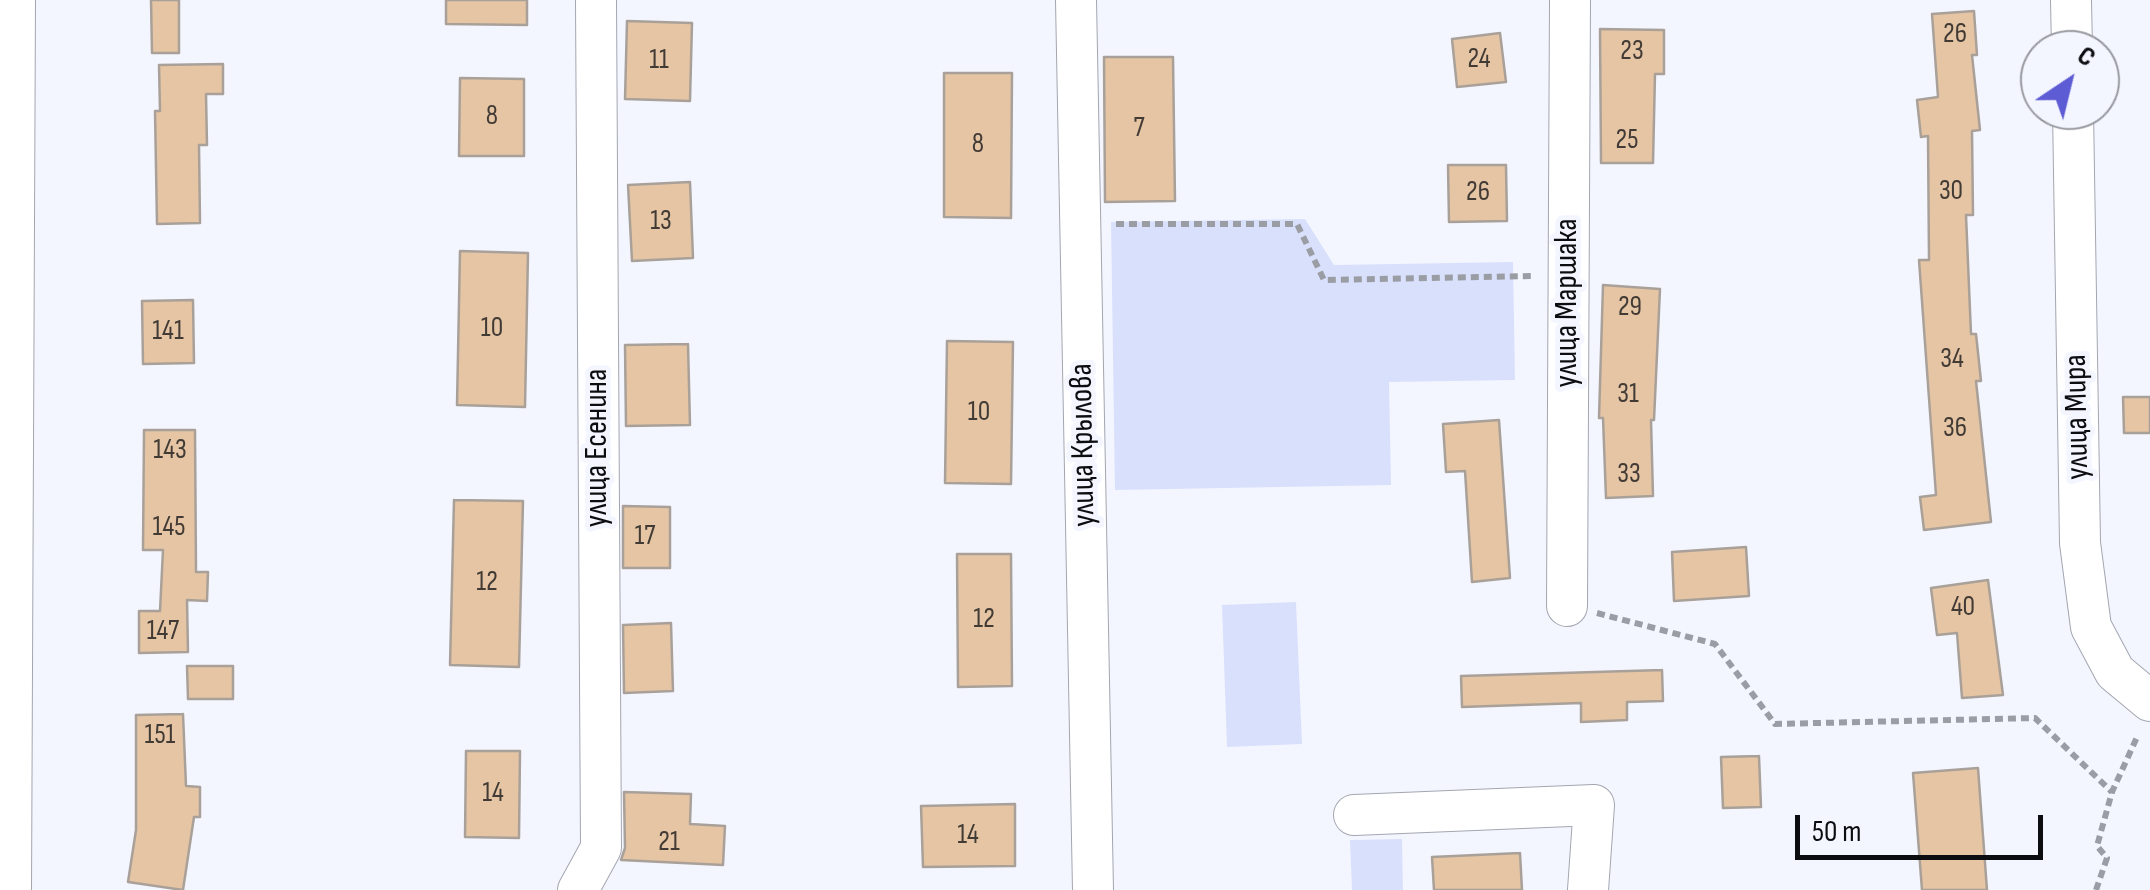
<!DOCTYPE html>
<html>
<head>
<meta charset="utf-8">
<style>
  body { margin:0 }
  #map { position:relative; width:2150px; height:890px; overflow:hidden; background:#f4f6ff; font-family:"Sofia Sans Condensed",sans-serif }
  canvas { display:block }
  .north { position:absolute; left:2020px; top:30px; width:100px; height:100px; box-sizing:border-box; background:#f4f6ff; border:2px solid #97999f; border-radius:50%; rotate:35deg; font-size:28px; font-weight:700; line-height:40px; text-align:center; color:#0c0d10 }
  .north::after { content:''; display:block; margin:auto; width:35px; height:45px; background:#5e5cd4; clip-path:polygon(50% 0,100% 100%,50% 72%,0 100%) }
  .scale { position:absolute; left:1795px; top:815px; width:248px; height:45px; box-sizing:border-box; border:5px solid #0c0d10; border-top:0; padding-left:12px; font-size:30px; line-height:35px; white-space:nowrap; color:#0c0d10; -webkit-text-stroke:8px #f4f6ff; paint-order:stroke }
</style>
</head>
<body>
<div id="map">
<canvas width="2150" height="890"></canvas>
<div class="north">С</div>
<div class="scale">50 m</div>
</div>
<script>
const g = document.querySelector('canvas').getContext('2d');
g.lineJoin = 'round';
function fill(path, color) { g.fillStyle = color; g.fill(path, 'evenodd'); }
const shape = rows => new Path2D(rows.map(r => 'M' + r).join(''));
function strokePath(path, color, width, dash) { g.strokeStyle = color; g.lineWidth = width; g.lineCap = dash ? 'butt' : 'round'; g.setLineDash(dash || []); g.stroke(path); }
function label(font, color, halo, rows, align = 'center') {
  g.font = font + ' "Sofia Sans Condensed",sans-serif'; g.lineWidth = 10; g.setLineDash([]); g.textBaseline = 'middle'; g.strokeStyle = halo; g.fillStyle = color; for (const [text, x, y, turn = 0] of rows) {
    g.save(); g.translate(x, y); g.rotate((+turn || 0) * Math.PI / 180); g.textAlign = isNaN(turn) ? turn : align; if (halo) g.strokeText(text, 0, 0); g.fillText(text, 0, 0); g.restore();
  }
}
const green = shape([
  [1305,219,1334,265,1513,262,1515,380,1389,382,1391,485,1115,490,1111,222],
  [1296,602,1302,744,1227,747,1222,605],
  [1402,839,1403,890,1352,890,1350,840]
]);
const building = shape([
  [151,0,179,0,179,53,152,53,151,0],
  [446,0,527,0,527,25,446,24,446,0],
  [1974,11,1977,55,1972,55,1980,130,1972,131,1973,215,1966,215,1971,334,1976,334,1981,381,1976,381,1991,522,1924,530,1920,497,1936,495,1919,260,1929,260,1928,136,1921,137,1917,100,1938,97,1932,14,1974,11],
  [627,21,692,23,690,101,625,99,627,21],
  [1600,29,1664,30,1664,74,1655,74,1653,163,1601,163,1600,29],
  [1500,33,1506,82,1457,87,1452,39,1500,33],
  [1104,57,1173,57,1175,201,1105,202,1104,57],
  [223,64,223,94,206,94,207,145,199,145,200,223,157,224,155,111,160,111,159,65,223,64],
  [944,73,1012,73,1011,218,944,217,944,73],
  [460,78,524,79,524,156,459,156,460,78],
  [1448,165,1506,165,1507,221,1449,222,1448,165],
  [690,182,693,258,632,261,628,185,690,182],
  [460,251,528,253,525,407,457,405,460,251],
  [1603,285,1660,289,1654,420,1651,420,1653,496,1606,498,1603,418,1599,418,1603,285],
  [193,300,194,363,143,364,142,301,193,300],
  [947,341,1013,342,1011,484,945,483,947,341],
  [688,344,690,425,626,426,625,345,688,344],
  [2123,397,2150,397,2150,433,2124,433,2123,397],
  [1499,420,1510,578,1472,582,1465,471,1446,472,1443,424,1499,420],
  [144,430,195,430,196,572,208,572,207,601,187,600,188,652,139,653,139,611,160,611,163,550,143,550,144,430],
  [454,500,523,501,519,667,450,665,454,500],
  [623,506,670,507,670,568,623,568,623,506],
  [1746,547,1749,596,1674,601,1672,552,1746,547],
  [957,554,1011,554,1012,686,958,687,957,554],
  [1988,580,2003,695,1962,698,1957,633,1937,635,1931,588,1988,580],
  [671,623,673,691,624,693,623,625,671,623],
  [187,666,233,666,233,699,188,699,187,666],
  [1662,670,1663,701,1627,702,1627,720,1581,722,1581,703,1462,707,1461,676,1662,670],
  [183,714,186,786,200,787,200,817,194,817,183,890,128,882,136,830,136,715,183,714],
  [466,751,520,751,519,838,465,837,466,751],
  [1759,756,1761,807,1723,808,1721,757,1759,756],
  [1978,768,1987,890,1922,890,1913,773,1978,768],
  [624,792,691,794,690,824,725,826,723,865,621,860,625,848,624,792],
  [1015,804,1015,866,923,867,921,806,1015,804],
  [1520,853,1522,890,1434,890,1432,857,1520,853]
]);
const path = shape([
  [1116,224,1297,224,1324,280,1533,276],
  [1597,613,1715,644,1775,724,2035,718,2112,792],
  [2096,890,2107,858,2097,846,2112,792,2138,735]
]);
const minor = shape([
  [1076,0,1093,890],
  [2071,0,2072,50],
  [2073,110,2080,543,2091,627,2115,672,2150,701],
  [1567,606,1570,0],
  [1354,815,1594,805,1588,890],
  [11,890,15,0],
  [578,890,601,848,596,0]
]);
const numberNames = [
  ["26",1955,35],
  ["23",1632,52],
  ["24",1479,60],
  ["11",659,61],
  ["8",492,117],
  ["7",1139,129],
  ["25",1627,141],
  ["8",978,145],
  ["30",1951,192],
  ["26",1478,193],
  ["13",661,222],
  ["29",1630,308],
  ["10",492,329],
  ["141",168,332],
  ["34",1952,360],
  ["31",1628,395],
  ["10",979,413],
  ["36",1955,429],
  ["143",170,451],
  ["33",1629,475],
  ["145",169,528],
  ["17",645,537],
  ["12",487,583],
  ["40",1963,608],
  ["12",984,620],
  ["147",163,632],
  ["151",160,736],
  ["14",493,794],
  ["14",968,836],
  ["21",669,843]
];
const streetNames = [
  ["улица Маршака",1568,303,-90],
  ["улица Мира",2078,417,-91],
  ["улица Крылова",1084,445,-91],
  ["улица Есенина",598,448,-90]
];
fill(green, '#d9e0fc');
fill(building, '#e5c5a3');
strokePath(building, '#a9a199', 2.5);
strokePath(minor, '#a3a6b0', 42);
strokePath(path, '#9b9da4', 6, [8, 5]);
strokePath(minor, '#fff', 40);
label('28px', '#423b35', null, numberNames);
label('32px', '#0c0d10', '#f4f6ff', streetNames);
</script>
</body>
</html>
